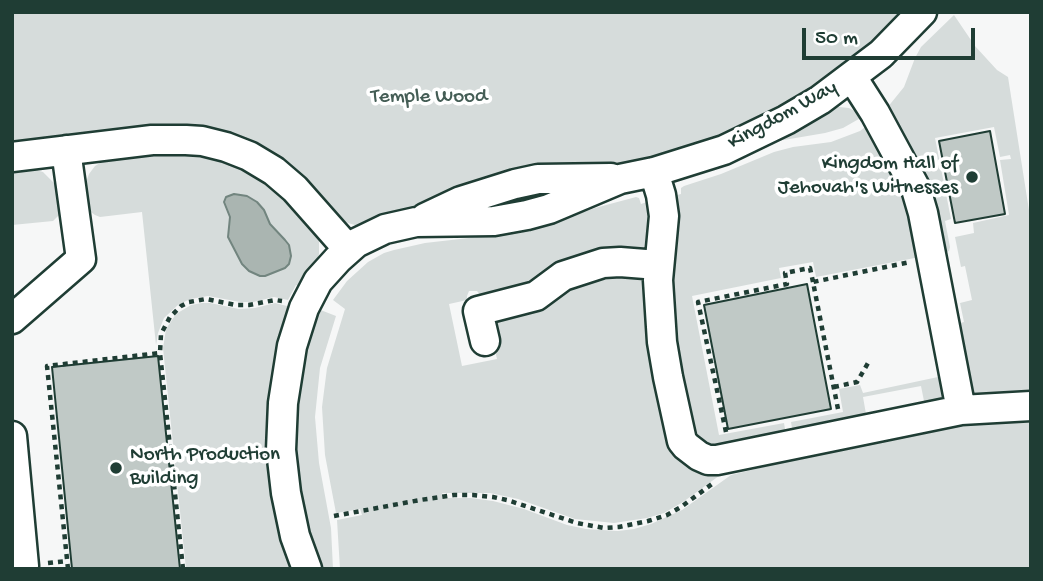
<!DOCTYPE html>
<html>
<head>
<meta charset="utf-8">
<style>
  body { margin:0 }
  #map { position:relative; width:1043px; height:581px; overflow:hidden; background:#f6f7f7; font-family:"Gochi Hand",sans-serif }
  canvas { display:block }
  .frame { position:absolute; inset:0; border:14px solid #1f3d34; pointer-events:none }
  .scale { position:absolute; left:802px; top:28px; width:173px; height:32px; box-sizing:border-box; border:4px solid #1f3d34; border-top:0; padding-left:9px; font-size:21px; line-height:24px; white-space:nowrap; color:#1f3d34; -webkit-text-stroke:5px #fff; paint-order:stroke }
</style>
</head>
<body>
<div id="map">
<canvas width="1043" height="581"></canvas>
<div class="frame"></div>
<div class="scale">50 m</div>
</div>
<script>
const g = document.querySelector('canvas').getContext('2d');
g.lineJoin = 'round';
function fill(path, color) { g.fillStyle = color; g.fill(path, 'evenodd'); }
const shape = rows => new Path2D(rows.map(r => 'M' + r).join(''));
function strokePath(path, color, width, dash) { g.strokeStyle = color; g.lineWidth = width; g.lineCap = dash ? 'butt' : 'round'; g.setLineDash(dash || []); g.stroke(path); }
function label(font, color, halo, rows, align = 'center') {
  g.font = font + ' "Gochi Hand",sans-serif'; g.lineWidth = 7; g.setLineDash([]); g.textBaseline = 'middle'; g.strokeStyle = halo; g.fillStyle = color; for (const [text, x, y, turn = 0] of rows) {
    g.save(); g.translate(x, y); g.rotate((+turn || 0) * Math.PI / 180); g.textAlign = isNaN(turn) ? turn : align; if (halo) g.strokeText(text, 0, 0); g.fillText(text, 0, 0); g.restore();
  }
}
const green = shape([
  [12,12,908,12,892,30,797,100,715,140,664,156,423,207,364,225,355,225,348,223,333,213,265,151,12,145],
  [954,15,975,46,997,70,1008,77,1031,223,1031,394,976,397,973,395,970,392,956,324,964,322,960,303,972,300,965,266,961,267,955,237,974,233,973,223,1009,215,1000,160,1011,159,1010,155,1000,157,994,127,935,138,951,219,945,221,950,247,949,251,942,254,887,108,904,87,915,58,921,47],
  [839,107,849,108,864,116,843,128,825,133,778,141,778,139,831,108],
  [869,124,907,194,920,257,816,277,813,262,779,268,781,278,692,296,719,435,784,423,786,435,715,449,693,436,675,354,670,295,673,196,681,194,681,188,684,186,721,174,774,152,793,147,831,142,860,131],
  [182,150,227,160,273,186,316,232,319,241,319,254,315,266,301,287,296,285,288,300,274,297,253,302,240,302,208,296,190,299,178,305,164,318,158,333,156,345,142,212,100,217,95,215,88,210,87,204,85,185,89,174,95,166,108,158],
  [29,168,43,172,56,185,61,209,60,214,53,221,12,225,12,169],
  [636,197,639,198,641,204,650,201,652,208,648,249,646,252,541,282,482,297,477,291,469,291,467,296,467,300,449,304,462,366,497,359,490,329,494,319,557,291,612,271,645,277,667,428,723,473,683,502,664,513,647,518,614,523,575,519,518,499,490,493,442,493,444,498,471,498,493,501,524,509,567,525,586,529,618,531,634,529,651,524,682,510,731,475,796,459,796,454,959,421,1031,417,1031,569,340,569,337,520,362,515,360,509,336,513,325,455,322,407,327,368,345,309,333,300,347,281,368,262,384,253,394,250,425,243,530,231,595,208],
  [202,303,210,303,239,309,255,308,275,303,291,307,274,370,268,433,268,457,273,502,282,539,292,569,186,569,163,348,166,329,176,314,191,305],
  [318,309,336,316,320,368,315,417,319,463,331,528,333,569,319,569,303,523,293,437,302,358],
  [935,360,939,360,945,398,942,401,925,406,921,386,863,397,866,414,792,428,791,422,843,412,839,389,860,385,863,393,938,377]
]);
const water = shape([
  [234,194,247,196,257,202,264,210,270,224,285,240,289,245,291,256,289,264,285,268,265,276,260,276,249,271,242,264,228,237,230,217,224,202,226,197,234,194]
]);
const building = shape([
  [990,131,1005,214,955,223,939,141,990,131],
  [807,284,831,409,728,429,704,305,807,284],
  [158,356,180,569,72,569,52,367,158,356]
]);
const path = shape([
  [834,387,857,382,868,363],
  [838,409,813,282,910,262],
  [726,432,698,302,787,284,785,273,810,268,813,282],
  [334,516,420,500,454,495,473,495,493,497,507,500,577,523,604,528,619,527,648,521,667,515,681,507,712,484],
  [48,563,67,561],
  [68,569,47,366,160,353],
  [183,569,160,353,161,334,170,317,181,306,189,302,206,299,236,305,249,305,275,300,282,301]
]);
const minor = shape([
  [852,77,875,113,916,189,923,213,961,410],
  [12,157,152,140,186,140,202,141,226,147,249,156,274,171,295,189,348,249],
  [654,172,661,195,664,216,658,280,662,342,668,377,682,441,686,446,699,456,708,460,717,460,961,410,1031,406],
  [425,218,461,201,515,184,538,179,611,178],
  [12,319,81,259,66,150],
  [485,341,478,311,536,296,563,276,603,263,620,262,658,265],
  [12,436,24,566],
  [307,569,295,536,286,493,281,450,283,403,292,346,304,308,318,281,338,259,356,243,385,229,416,222,494,221,527,215,549,209,620,179,654,172,724,150,786,120,820,100,881,54,922,12]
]);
const markers = [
  [972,177,7,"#1f3d34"],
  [116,468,7,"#1f3d34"]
];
const parkNames = [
  ["Temple Wood",429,98]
];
const streetNames = [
  ["Kingdom Way",783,116,-29]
];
const poiNames = [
  ["Kingdom Hall of",958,165],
  ["Jehovah's Witnesses",958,189],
  ["North Production",130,456,"left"],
  ["Building",130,480,"left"]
];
fill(green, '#d6dcdb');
fill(water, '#aab5b1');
strokePath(water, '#72857f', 2);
fill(building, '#c0c9c6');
strokePath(building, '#1f3d34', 2);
strokePath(minor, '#1f3d34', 33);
strokePath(path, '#1f3d34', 4.5, [5, 5]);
strokePath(minor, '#fff', 28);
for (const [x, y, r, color] of markers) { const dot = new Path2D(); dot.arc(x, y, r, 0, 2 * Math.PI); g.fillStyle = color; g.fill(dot); strokePath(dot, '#fff', 2.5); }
label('21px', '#445d55', '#fff', parkNames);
label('21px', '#1f3d34', '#fff', streetNames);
label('21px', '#1f3d34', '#fff', poiNames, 'right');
</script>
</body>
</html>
